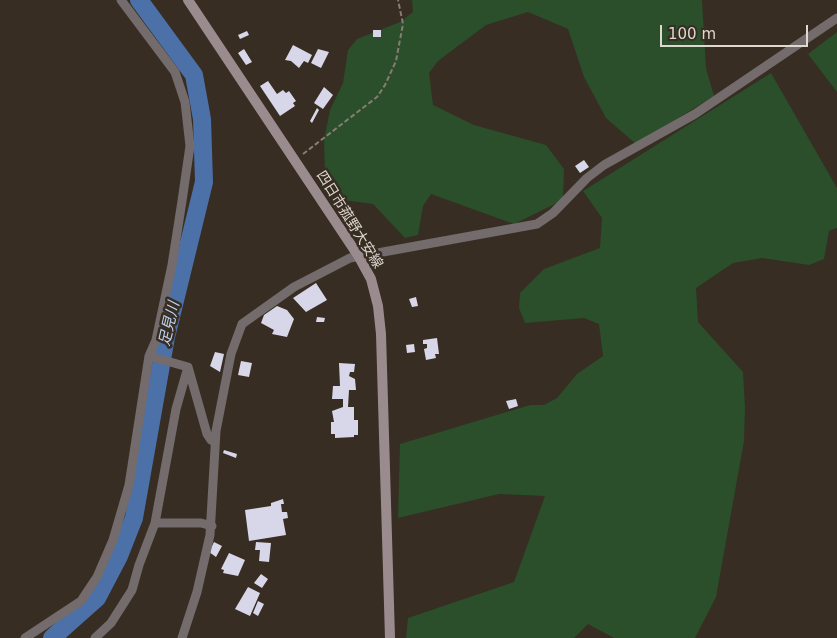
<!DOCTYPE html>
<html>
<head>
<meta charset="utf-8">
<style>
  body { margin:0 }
  #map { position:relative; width:837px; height:638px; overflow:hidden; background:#372d22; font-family:"DejaVu Sans",sans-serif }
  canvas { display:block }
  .scale { position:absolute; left:660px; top:25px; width:148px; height:22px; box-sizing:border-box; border:2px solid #dfd8d1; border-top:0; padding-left:6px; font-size:15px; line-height:18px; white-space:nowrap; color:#dfd8d1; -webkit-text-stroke:4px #372d22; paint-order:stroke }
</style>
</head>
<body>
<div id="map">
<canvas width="837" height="638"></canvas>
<div class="scale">100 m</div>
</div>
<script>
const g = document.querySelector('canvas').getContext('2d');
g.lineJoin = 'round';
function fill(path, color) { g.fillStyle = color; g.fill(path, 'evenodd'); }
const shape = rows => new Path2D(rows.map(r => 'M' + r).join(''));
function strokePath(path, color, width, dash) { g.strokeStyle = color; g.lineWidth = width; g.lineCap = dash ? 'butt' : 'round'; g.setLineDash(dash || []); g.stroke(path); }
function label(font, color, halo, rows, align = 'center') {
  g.font = font + ' "DejaVu Sans","Noto Sans JP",sans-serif'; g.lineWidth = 5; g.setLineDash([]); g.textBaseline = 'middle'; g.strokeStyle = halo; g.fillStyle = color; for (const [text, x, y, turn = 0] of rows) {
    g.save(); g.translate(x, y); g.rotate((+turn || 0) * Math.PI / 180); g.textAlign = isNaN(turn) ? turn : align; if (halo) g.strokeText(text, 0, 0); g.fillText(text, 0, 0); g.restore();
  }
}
const green = shape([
  [412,0,702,0,706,68,714,96,636,144,606,118,584,77,568,29,528,12,486,25,438,61,429,73,433,105,474,125,546,145,564,169,563,200,514,224,431,194,423,206,418,235,405,238,373,204,343,200,325,173,324,140,330,110,343,83,348,50,357,39,400,22,413,12],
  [837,32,837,92,808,54],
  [771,73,837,188,837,228,829,231,824,259,809,265,762,258,733,263,696,288,698,322,743,372,745,408,744,441,716,597,695,638,614,638,588,624,574,638,406,638,408,618,514,582,545,496,499,494,398,518,400,444,530,405,544,405,557,398,577,374,603,356,599,324,584,318,525,323,519,308,520,293,544,269,600,248,602,218,583,191]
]);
const river = shape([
  [52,638,97,598,119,556,134,518,166,337,204,182,202,119,194,75,139,0]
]);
const building = shape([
  [373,30,381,30,381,37,373,37],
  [247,31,249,35,240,39,238,35],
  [293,45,312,55,308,63,304,61,299,68,291,61,285,60],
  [244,49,252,62,246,65,238,53],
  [318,49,329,52,321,68,311,63],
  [268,81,277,94,283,90,286,93,289,91,296,101,293,103,295,106,280,116,260,86],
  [324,87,333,95,323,109,314,103],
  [317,108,319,110,312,123,310,121],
  [584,160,589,167,580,173,575,166],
  [316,283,327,300,306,312,293,298],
  [416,297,418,306,412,307,409,299],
  [277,306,287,310,294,319,287,337,272,334,274,330,261,323,264,315],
  [317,317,325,318,324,322,316,322],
  [437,338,439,354,435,354,436,358,426,360,424,349,427,348,427,344,423,344,423,340],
  [414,344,415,352,407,353,406,345],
  [215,352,224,354,220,372,210,366],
  [241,361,252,363,249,377,238,375],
  [339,363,355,364,354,372,350,372,349,376,355,379,356,390,349,390,348,407,354,407,354,420,358,420,358,435,354,435,354,437,335,438,335,434,331,434,331,422,334,422,332,411,343,407,343,399,332,399,333,386,340,386],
  [516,399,518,406,509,409,506,401],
  [224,450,237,454,236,458,223,453],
  [283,499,284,504,281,504,282,512,287,512,288,518,283,519,286,535,249,541,245,510,271,506,271,503],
  [214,542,222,546,216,557,209,552],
  [256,542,271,543,269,562,259,561,260,550,255,550],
  [229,553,245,560,238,576,223,573,224,570,221,569],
  [261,574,268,579,262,588,254,583],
  [248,587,260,593,250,616,235,609],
  [258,601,264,604,258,616,253,613]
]);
const path = shape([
  [303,154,377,97,385,85,396,61,403,24,398,0]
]);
const street = shape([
  [149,356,188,367],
  [188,367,207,434,211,440,215,442],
  [155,523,201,523,212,526],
  [25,638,81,601,97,577,113,540,129,485,149,356,156,340,172,265,182,201,190,146,185,102,175,72,121,0],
  [95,638,111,623,132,590,139,565,155,523,176,409,188,367],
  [182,638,197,592,210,535,216,431,231,354,242,324,294,287,350,258,537,224,553,213,587,178,604,165,695,114,837,18]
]);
const secondary = shape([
  [188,0,359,257,371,279,378,306,381,334,390,638]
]);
const streetNames = [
  ["四日市菰野大安線",349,220,58]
];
const waterNames = [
  ["足見川",170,324,-77]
];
fill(green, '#2a4f2a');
strokePath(river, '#4b71a8', 18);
fill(building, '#d8d7e9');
strokePath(path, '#867d74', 2, [5, 2.5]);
strokePath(street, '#736b6c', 9);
strokePath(secondary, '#9a8c8e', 10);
label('14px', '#dfd8d1', '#372d22', streetNames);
label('italic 15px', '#bfd5f5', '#372d22', waterNames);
</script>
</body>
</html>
